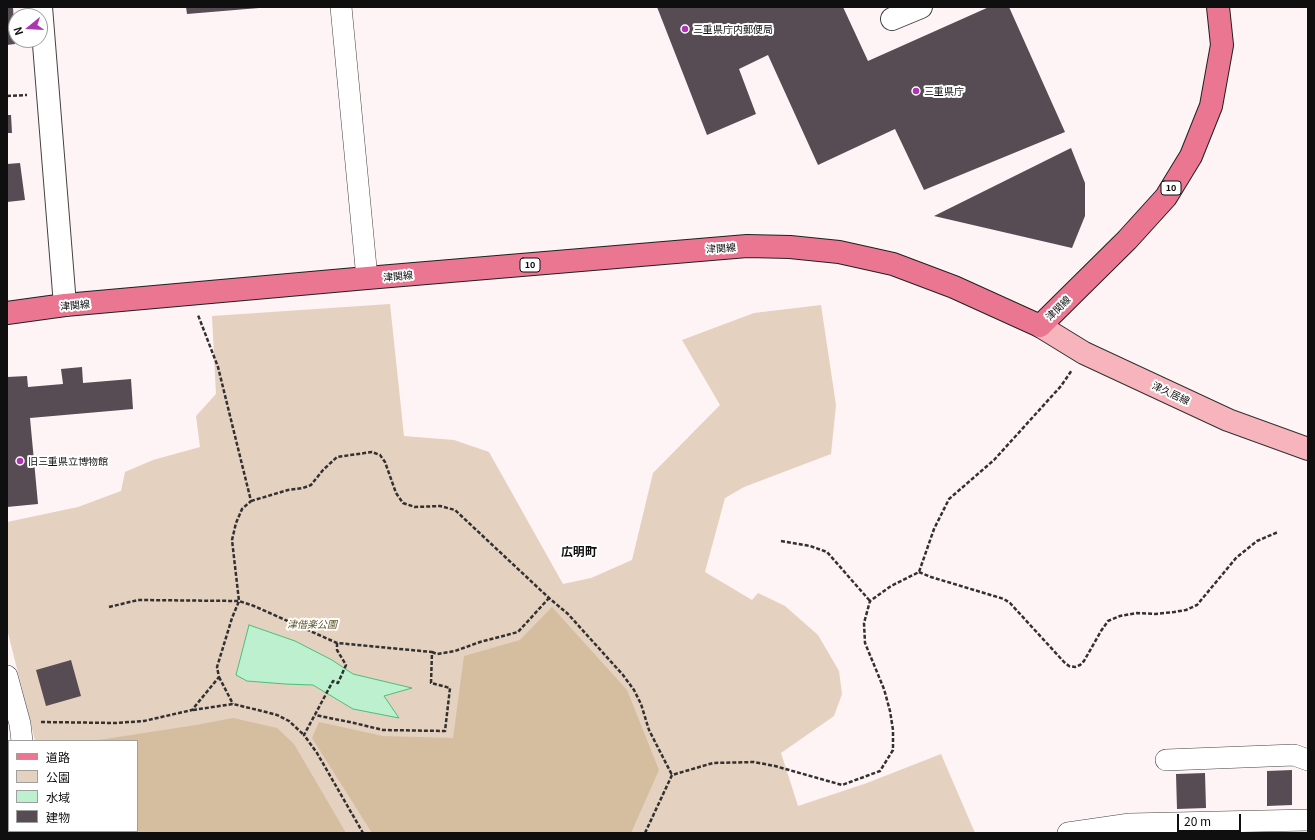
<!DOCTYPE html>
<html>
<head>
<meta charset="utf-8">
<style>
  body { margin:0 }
  #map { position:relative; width:1315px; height:840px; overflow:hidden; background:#fef3f5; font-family:Georgia,"Noto Sans JP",serif }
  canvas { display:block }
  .frame { position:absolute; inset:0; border:8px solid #0f0f0f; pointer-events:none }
  .legend { position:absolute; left:8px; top:740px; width:130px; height:92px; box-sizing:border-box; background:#fff; border:1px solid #9f9f9f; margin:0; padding:5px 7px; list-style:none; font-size:12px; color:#0f0f0f }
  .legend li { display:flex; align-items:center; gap:8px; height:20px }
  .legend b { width:20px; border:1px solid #9f9f9f }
  .north { position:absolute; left:8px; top:8px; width:40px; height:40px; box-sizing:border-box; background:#fff; border:1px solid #9f9f9f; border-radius:50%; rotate:252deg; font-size:11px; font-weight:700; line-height:16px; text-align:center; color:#0f0f0f }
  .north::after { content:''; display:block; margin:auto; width:14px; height:18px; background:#ab35b2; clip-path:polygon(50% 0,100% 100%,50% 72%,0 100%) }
  .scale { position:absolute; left:1177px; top:814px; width:64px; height:18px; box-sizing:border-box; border:2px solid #0f0f0f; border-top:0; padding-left:5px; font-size:12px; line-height:14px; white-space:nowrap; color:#0f0f0f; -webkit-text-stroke:3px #fff; paint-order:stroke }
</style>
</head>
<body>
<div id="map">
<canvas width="1315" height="840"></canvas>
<div class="frame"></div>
<ul class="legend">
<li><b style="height:5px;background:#eb7692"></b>道路</li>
<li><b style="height:11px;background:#e5d1bf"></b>公園</li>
<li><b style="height:11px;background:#bcf0cf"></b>水域</li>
<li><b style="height:11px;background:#574c53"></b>建物</li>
</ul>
<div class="north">N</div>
<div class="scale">20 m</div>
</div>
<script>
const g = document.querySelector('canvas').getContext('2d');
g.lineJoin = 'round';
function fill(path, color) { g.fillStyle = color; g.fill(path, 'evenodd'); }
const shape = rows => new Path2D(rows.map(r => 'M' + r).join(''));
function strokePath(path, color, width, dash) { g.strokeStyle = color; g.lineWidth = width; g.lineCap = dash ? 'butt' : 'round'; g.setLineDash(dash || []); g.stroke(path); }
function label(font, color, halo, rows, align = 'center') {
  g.font = font + ' Georgia,"Noto Sans JP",serif'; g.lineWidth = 4; g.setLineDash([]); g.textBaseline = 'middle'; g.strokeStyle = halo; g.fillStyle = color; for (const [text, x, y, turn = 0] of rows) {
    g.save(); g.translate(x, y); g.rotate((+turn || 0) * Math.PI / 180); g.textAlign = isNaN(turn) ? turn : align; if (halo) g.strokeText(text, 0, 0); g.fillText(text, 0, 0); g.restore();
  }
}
const green = shape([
  [390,304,404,436,454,440,489,452,563,584,591,578,632,560,653,473,720,405,682,340,754,313,821,305,836,405,831,454,744,487,725,498,705,572,752,600,758,593,785,606,818,635,839,671,842,694,834,716,781,753,798,806,867,783,941,754,975,833,54,833,53,831,137,831,137,741,35,741,7,629,7,522,78,507,121,491,125,472,153,460,200,447,196,416,216,394,212,316]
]);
const forest = shape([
  [552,607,627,690,659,770,631,833,372,833,312,738,319,722,383,736,453,738,464,656,520,640],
  [233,718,277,728,294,744,346,833,61,833,60,831,137,831,137,741,92,741,196,725]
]);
const water = shape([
  [249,625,295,641,332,660,353,674,412,688,384,696,399,718,353,709,313,685,285,684,247,681,236,675,249,625]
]);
const building = shape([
  [7,7,13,7,15,44,7,45],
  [186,7,259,7,259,8,187,14],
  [657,7,843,7,868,61,989,7,1009,7,1065,132,924,190,895,129,818,165,768,55,739,69,756,114,707,135],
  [7,115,11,115,12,133,7,133],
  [1071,148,1085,183,1085,216,1072,248,934,216],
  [20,163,25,200,7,202,7,164],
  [82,367,83,383,131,379,133,409,30,418,38,504,7,507,7,377,27,376,28,387,63,384,61,369],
  [71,660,81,696,46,706,36,670],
  [1292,770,1292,805,1267,806,1267,771],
  [1205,773,1206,808,1177,809,1176,774]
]);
const path = shape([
  [7,96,27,95],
  [251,501,288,490,303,488,311,485,323,470,337,457,372,452,380,455,385,462,396,493,403,503,415,507,440,506,455,510,549,598,568,614,623,675,634,690,641,704,649,730,672,775],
  [781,541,810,546,827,552,870,601],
  [919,572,931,577,1004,599,1010,603,1064,662,1069,666,1075,667,1080,665,1084,661,1101,631,1108,621,1120,616,1137,613,1155,614,1174,612,1186,610,1197,605,1236,558,1257,541,1278,532],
  [109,607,138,600,239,601,254,606,337,643,432,652,431,683,450,688,445,731,383,730,354,723,315,715],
  [337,643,337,650,346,665,338,683,333,681,304,735,317,753,363,833],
  [432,652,437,654,455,651,480,642,518,632,549,598],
  [219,677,233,704],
  [193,710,233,704,266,712,277,715,289,721,304,735],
  [41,722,116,723,144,721,192,710,219,677,217,667,232,618,239,601,232,540,236,523,242,509,251,501,218,367,198,315],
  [645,833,672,775,713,763,754,762,775,766,842,785,880,771,893,750,893,730,890,711,884,689,865,643,864,623,870,601,891,586,919,572,934,529,949,499,994,460,1061,386,1072,370]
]);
const minor = shape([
  [341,7,367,278],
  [7,676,20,724,22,741],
  [1166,760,1294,755,1308,760],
  [38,831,39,833],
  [1068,833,1130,824,1308,820]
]);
const tertiary = shape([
  [41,7,65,305],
  [892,19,921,7]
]);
const secondary = shape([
  [1040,326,1084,353,1228,420,1308,449]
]);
const primary = shape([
  [7,313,65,305,367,278,747,246,790,247,839,252,893,264,954,287,1040,326,1127,240,1166,197,1191,156,1211,106,1222,45,1218,7]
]);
const markers = [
  [685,29,4,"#ab35b2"],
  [916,91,4,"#ab35b2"],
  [20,461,4,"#ab35b2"]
];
const shields = [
  [1171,188,20],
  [530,265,20]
];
const shieldNames = [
  ["10",1171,188],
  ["10",530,265]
];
const poiNames = [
  ["三重県庁内郵便局",693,29],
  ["三重県庁",924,91],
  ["旧三重県立博物館",28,461]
];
const streetNames = [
  ["津関線",721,248,-4],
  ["津関線",398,276,-5],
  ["津関線",75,305,-5],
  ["津関線",1058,308,-45],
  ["津久居線",1171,393,25]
];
const parkNames = [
  ["津偕楽公園",312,624]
];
const quarterNames = [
  ["広明町",579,551]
];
fill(green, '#e5d1bf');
fill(forest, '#d5bda0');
fill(water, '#bcf0cf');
strokePath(water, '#4ac079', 1);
fill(building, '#574c53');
strokePath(minor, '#424242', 22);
strokePath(tertiary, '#424242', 24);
strokePath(secondary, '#313131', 24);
strokePath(primary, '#202020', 24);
strokePath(path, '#313131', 2.5, [4, 2]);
strokePath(minor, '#fff', 21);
strokePath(tertiary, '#fff', 22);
strokePath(secondary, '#f7b4bc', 22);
strokePath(primary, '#eb7692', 22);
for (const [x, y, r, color] of markers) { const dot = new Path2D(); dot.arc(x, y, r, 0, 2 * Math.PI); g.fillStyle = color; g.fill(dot); strokePath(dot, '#fff', 1.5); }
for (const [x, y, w] of shields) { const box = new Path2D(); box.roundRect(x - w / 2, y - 7, w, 14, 3); g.fillStyle = '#fff'; g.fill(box); strokePath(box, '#0f0f0f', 1); }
label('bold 9px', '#0f0f0f', null, shieldNames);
label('10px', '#0f0f0f', '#fff', poiNames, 'left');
label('10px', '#0f0f0f', '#fff', streetNames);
label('italic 10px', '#615425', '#fff', parkNames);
label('bold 12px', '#0f0f0f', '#fff', quarterNames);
</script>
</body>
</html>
